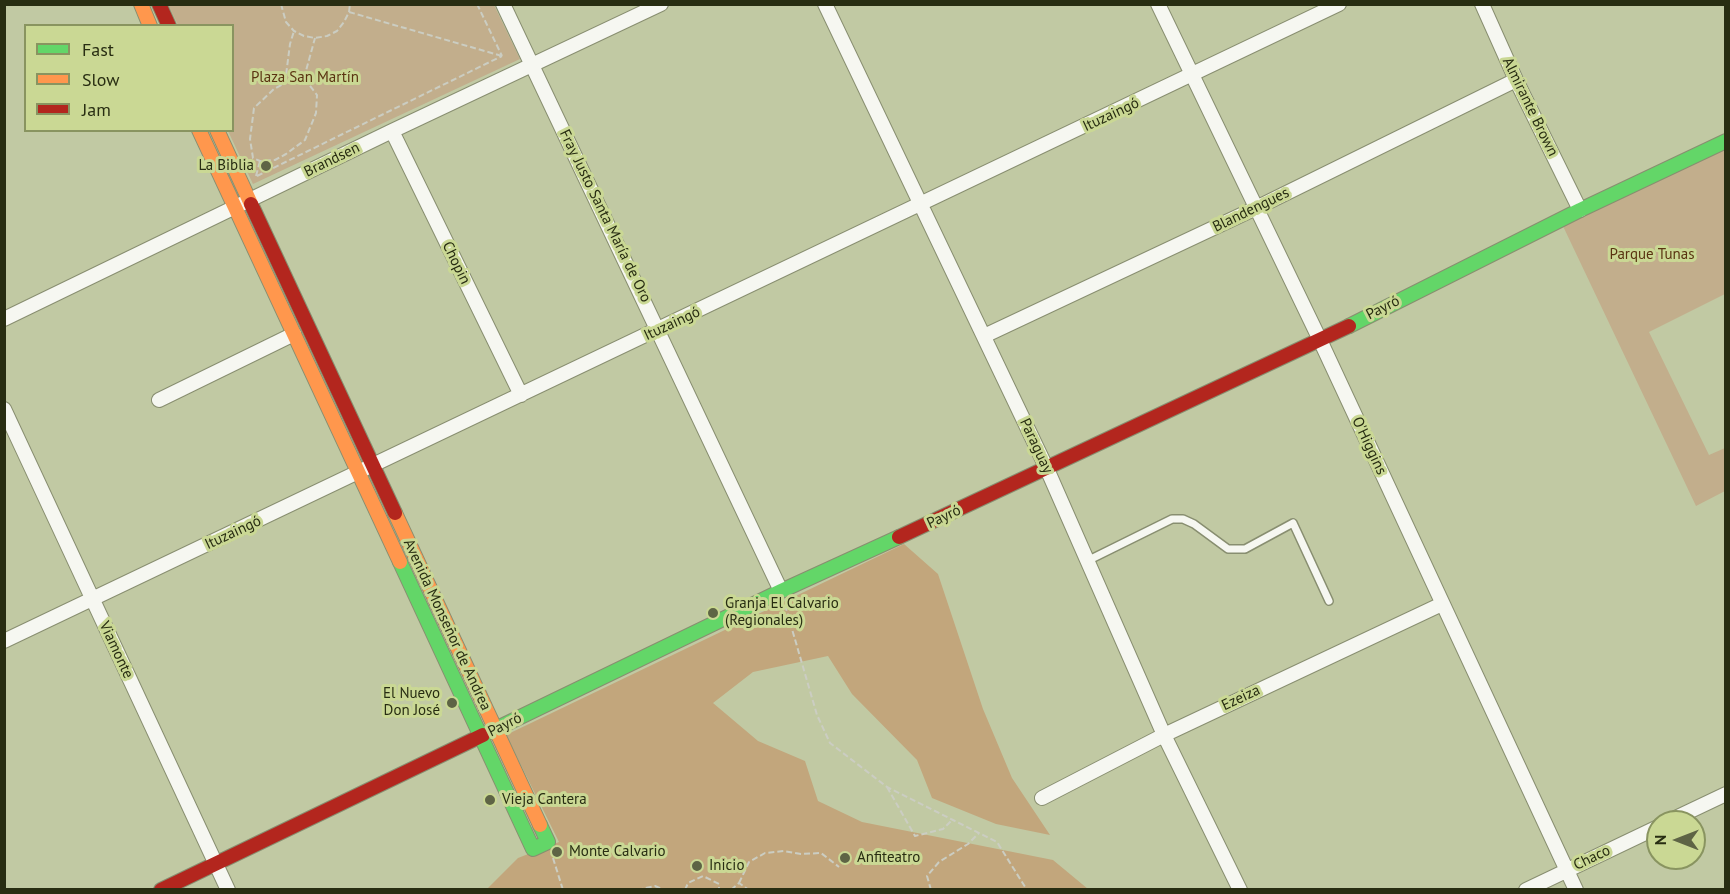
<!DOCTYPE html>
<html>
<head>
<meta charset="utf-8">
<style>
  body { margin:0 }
  #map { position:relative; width:1730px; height:894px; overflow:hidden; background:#c1c9a3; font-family:"PT Sans",sans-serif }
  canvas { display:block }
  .frame { position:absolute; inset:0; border:6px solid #282d12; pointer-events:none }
  .legend { position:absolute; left:24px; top:24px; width:210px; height:108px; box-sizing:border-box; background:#cad894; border:2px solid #899460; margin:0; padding:8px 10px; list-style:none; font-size:18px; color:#282d12 }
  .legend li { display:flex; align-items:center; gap:12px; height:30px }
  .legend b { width:30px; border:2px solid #899460 }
  .north { position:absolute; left:1646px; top:810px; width:60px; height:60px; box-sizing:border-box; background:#cad894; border:2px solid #899460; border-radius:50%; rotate:270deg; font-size:16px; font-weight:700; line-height:24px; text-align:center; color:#282d12 }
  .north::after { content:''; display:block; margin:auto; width:21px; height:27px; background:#5e6445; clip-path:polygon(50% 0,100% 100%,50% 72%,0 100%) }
</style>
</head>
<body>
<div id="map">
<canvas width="1730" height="894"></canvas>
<div class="frame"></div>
<ul class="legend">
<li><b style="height:8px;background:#63d668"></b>Fast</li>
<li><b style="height:8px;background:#ff974d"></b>Slow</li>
<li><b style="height:8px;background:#b3261e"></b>Jam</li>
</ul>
<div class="north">N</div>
</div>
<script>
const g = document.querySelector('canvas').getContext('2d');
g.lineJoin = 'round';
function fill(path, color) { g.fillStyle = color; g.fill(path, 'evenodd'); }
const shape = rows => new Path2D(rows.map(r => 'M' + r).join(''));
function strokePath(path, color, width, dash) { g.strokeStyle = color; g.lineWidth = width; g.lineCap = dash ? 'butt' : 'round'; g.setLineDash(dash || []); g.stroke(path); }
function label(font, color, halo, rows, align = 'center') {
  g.font = font + ' "PT Sans",sans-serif'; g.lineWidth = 6; g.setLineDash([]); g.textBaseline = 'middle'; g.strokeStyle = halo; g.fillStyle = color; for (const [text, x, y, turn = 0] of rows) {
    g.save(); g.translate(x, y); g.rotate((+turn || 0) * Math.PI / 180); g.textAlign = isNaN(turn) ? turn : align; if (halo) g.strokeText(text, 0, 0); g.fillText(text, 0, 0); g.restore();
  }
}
const green = shape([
  [168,5,494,5,520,59,253,184,228,131,232,130,232,26,178,25],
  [1725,146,1725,294,1649,332,1709,455,1725,448,1725,491,1696,506,1562,224]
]);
const forest = shape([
  [904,544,938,574,983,709,1012,778,1050,835,996,824,932,798,917,760,852,694,828,656,753,672,713,703,758,741,805,761,818,801,862,822,1053,860,1088,889,486,890,518,858,559,842,506,735]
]);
const path = shape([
  [281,4,286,22,294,31,304,36,315,38,327,36,337,31,344,22,349,12,350,4],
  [477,4,502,56],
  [349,12,502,56],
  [296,77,304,78,317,95,316,113,305,140,286,154,275,160,260,161,253,158,250,139,254,108,274,89,296,77],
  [304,78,315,38],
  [285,83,290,44,294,31],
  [256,176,260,161],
  [257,176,502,56],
  [785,605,817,715,830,743,887,787,997,842,1027,890],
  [887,787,915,836,943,829,953,819],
  [553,858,563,890],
  [739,883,749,862,765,853,784,851,801,854,821,853,839,867],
  [637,890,655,886,664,890],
  [685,890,688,883,703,876,719,884,719,890],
  [731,890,739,883,749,890],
  [931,890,927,876,939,862,968,844,979,833]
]);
const lane = shape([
  [1087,561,1172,519,1183,519,1194,524,1228,549,1245,549,1293,523,1329,601]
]);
const street = shape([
  [503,4,781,591],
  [825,4,1047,469,1164,735,1240,890],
  [1158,4,1320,340,1576,890],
  [1482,4,1516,80,1580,210],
  [392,131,521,395],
  [4,319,392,131,661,4],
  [984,336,1256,208,1516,80],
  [159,400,294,334],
  [4,409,228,890],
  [4,641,1339,4],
  [1042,798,1164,735,1442,604],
  [1667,822,1726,794],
  [1526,890,1658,827]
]);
const fast = shape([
  [1349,326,1580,210,1726,141],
  [400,562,533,849,548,842,540,825],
  [483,735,781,591,899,537]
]);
const slow = shape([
  [141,4,150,26],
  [199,130,400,562],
  [217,130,251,204],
  [395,513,540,825]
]);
const jam = shape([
  [159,4,169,26],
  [251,204,395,513],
  [899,537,1349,326],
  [161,890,483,735]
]);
const markers = [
  [266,166,6,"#5e6445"],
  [713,613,6,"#5e6445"],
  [452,703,6,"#5e6445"],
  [490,800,6,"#5e6445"],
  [557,852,6,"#5e6445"],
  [845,858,6,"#5e6445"],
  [697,866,6,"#5e6445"]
];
const parkNames = [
  ["Plaza San Martín",305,78],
  ["Parque Tunas",1652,255]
];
const streetNames = [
  ["Almirante Brown",1530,107,64],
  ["Ituzaingó",1111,115,-25],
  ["Brandsen",332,160,-26],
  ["Blandengues",1251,210,-26],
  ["Fray Justo Santa María de Oro",605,216,64],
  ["Chopin",456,263,64],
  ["Payró",1383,308,-27],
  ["Ituzaingó",672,324,-25],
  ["Paraguay",1036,446,65],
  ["O'Higgins",1369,446,65],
  ["Payró",944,517,-25],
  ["Ituzaingó",233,533,-25],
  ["Avenida Monseñor de Andrea",447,625,65],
  ["Viamonte",116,650,65],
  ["Ezeiza",1241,698,-25],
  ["Payró",505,725,-26],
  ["Chaco",1592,858,-26]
];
const poiNames = [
  ["La Biblia",254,166,"right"],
  ["Granja El Calvario",725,604],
  ["(Regionales)",725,621],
  ["El Nuevo",440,694,"right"],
  ["Don José",440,711,"right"],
  ["Vieja Cantera",502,800],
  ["Monte Calvario",569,852],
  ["Anfiteatro",857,858],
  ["Inicio",709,866]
];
fill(green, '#c2ae8c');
fill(forest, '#c2a67c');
strokePath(lane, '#888e70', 10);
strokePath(street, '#888e70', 16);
strokePath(fast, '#888e70', 16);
strokePath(slow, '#888e70', 16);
strokePath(jam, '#888e70', 16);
strokePath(path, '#cbcdc2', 2, [6, 3]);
strokePath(lane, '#f6f7f1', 7);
strokePath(street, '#f6f7f1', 14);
strokePath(fast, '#63d668', 14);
strokePath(slow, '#ff974d', 14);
strokePath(jam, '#b3261e', 14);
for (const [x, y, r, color] of markers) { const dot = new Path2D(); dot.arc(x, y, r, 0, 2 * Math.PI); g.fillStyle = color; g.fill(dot); strokePath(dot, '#cad894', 2); }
label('15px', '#5a3311', '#cad894', parkNames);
label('15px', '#282d12', '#cad894', streetNames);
label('15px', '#282d12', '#cad894', poiNames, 'left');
</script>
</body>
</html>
